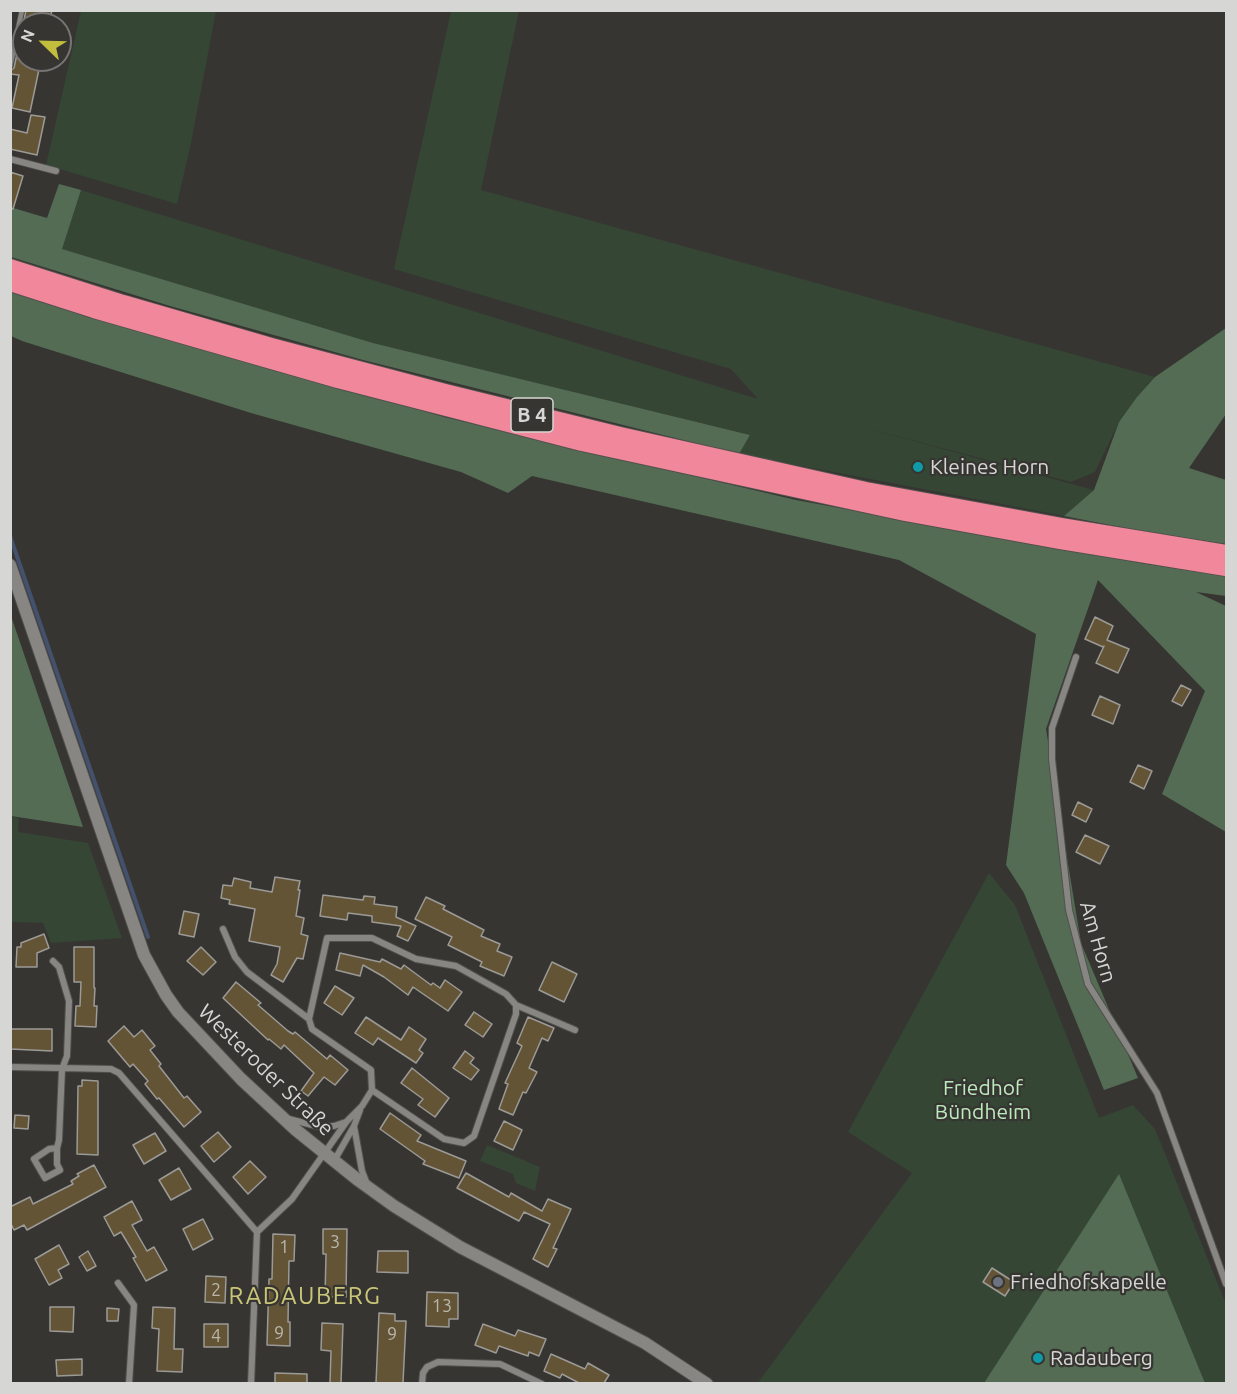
<!DOCTYPE html>
<html>
<head>
<meta charset="utf-8">
<style>
  body { margin:0 }
  #map { position:relative; width:1237px; height:1394px; overflow:hidden; background:#363532; font-family:Ubuntu,sans-serif }
  canvas { display:block }
  .frame { position:absolute; inset:0; border:12px solid #d6d6d4; pointer-events:none }
  .north { position:absolute; left:12px; top:12px; width:60px; height:60px; box-sizing:border-box; background:#363532; border:2px solid #767573; border-radius:50%; rotate:293deg; font-size:16px; font-weight:700; line-height:24px; text-align:center; color:#d6d6d4 }
  .north::after { content:''; display:block; margin:auto; width:21px; height:27px; background:#c3bd3e; clip-path:polygon(50% 0,100% 100%,50% 72%,0 100%) }
</style>
</head>
<body>
<div id="map">
<canvas width="1237" height="1394"></canvas>
<div class="frame"></div>
<div class="north">N</div>
</div>
<script>
const g = document.querySelector('canvas').getContext('2d');
g.lineJoin = 'round';
function fill(path, color) { g.fillStyle = color; g.fill(path, 'evenodd'); }
const shape = rows => new Path2D(rows.map(r => 'M' + r).join(''));
function strokePath(path, color, width, dash) { g.strokeStyle = color; g.lineWidth = width; g.lineCap = dash ? 'butt' : 'round'; g.setLineDash(dash || []); g.stroke(path); }
function label(font, color, halo, rows, align = 'center') {
  g.font = font + ' Ubuntu,sans-serif'; g.lineWidth = 4.5; g.setLineDash([]); g.textBaseline = 'middle'; g.strokeStyle = halo; g.fillStyle = color; for (const [text, x, y, turn = 0] of rows) {
    g.save(); g.translate(x, y); g.rotate((+turn || 0) * Math.PI / 180); g.textAlign = isNaN(turn) ? turn : align; if (halo) g.strokeText(text, 0, 0); g.fillText(text, 0, 0); g.restore();
  }
}
const green = shape([
  [81,11,216,11,191,143,177,204,46,165],
  [451,11,519,11,481,190,1155,377,1137,397,1119,422,1095,472,1071,482,862,427,1094,490,1064,516,739,454,750,435,373,343,61,249,81,190,758,399,731,369,394,269],
  [10,816,19,818,18,832,88,843,122,938,51,943,43,923,11,922],
  [989,873,1015,905,1099,1118,1133,1105,1155,1129,1226,1304,1226,1383,1205,1383,1119,1175,984,1383,757,1384,912,1173,848,1132],
  [487,1145,540,1167,535,1191,516,1183,513,1174,480,1161]
]);
const forest = shape([
  [59,184,81,190,62,249,373,343,750,435,739,454,363,360,170,306,11,257,10,207,47,218],
  [10,289,444,417,796,500,1140,563,1226,576,1226,596,1196,592,1226,606,1226,832,1162,794,1205,691,1098,580,1046,729,1081,943,1138,1078,1104,1090,1024,893,1006,865,1036,634,899,560,532,476,508,493,461,472,251,413,22,341,11,336],
  [1226,328,1226,414,1189,468,1226,480,1226,544,1146,532,1064,516,1094,490,1119,422,1137,397,1155,377],
  [10,616,11,616,83,827,11,816],
  [1119,1174,1205,1383,984,1383]
]);
const stream = shape([
  [10,536,148,937]
]);
const building = shape([
  [26,10,52,10,49,24,24,24,24,60,41,60,30,112,12,108,19,75,10,74,10,71,14,68,26,10],
  [31,115,45,117,37,155,10,149,10,129,27,133,31,115],
  [10,172,23,176,13,209,10,208,10,172],
  [1095,617,1113,626,1107,640,1129,649,1118,673,1096,663,1104,646,1103,647,1085,639,1095,617],
  [1181,685,1191,690,1182,706,1172,701,1181,685],
  [1100,696,1120,705,1113,724,1092,715,1100,696],
  [1138,765,1152,771,1144,789,1130,782,1138,765],
  [1078,802,1092,809,1086,822,1072,815,1078,802],
  [1085,835,1109,846,1100,864,1076,852,1085,835],
  [275,877,300,881,298,890,300,890,296,916,304,918,301,934,308,936,303,959,297,958,283,982,271,975,277,964,280,947,249,941,255,909,229,904,230,900,221,898,223,885,232,886,234,878,251,882,250,888,272,892,275,877],
  [323,895,363,900,364,896,375,897,374,904,397,907,396,917,416,926,415,928,408,941,397,936,401,926,372,922,372,916,348,913,347,920,320,916,323,895],
  [426,897,445,906,443,909,484,930,481,936,500,944,497,951,512,957,504,976,480,966,482,962,448,945,452,937,415,919,426,897],
  [184,911,199,914,194,937,179,934,184,911],
  [44,934,49,948,37,953,37,967,16,967,17,947,21,947,21,943,44,934],
  [74,947,94,947,94,988,95,988,94,1006,97,1006,96,1027,75,1026,76,1006,80,1006,81,982,74,982,74,947],
  [201,947,216,962,203,975,187,961,201,947],
  [340,953,380,962,382,959,401,969,404,965,431,985,433,983,440,988,445,980,462,992,448,1011,413,987,408,995,384,977,363,965,360,976,336,970,340,953],
  [552,962,577,974,564,1002,539,990,552,962],
  [236,982,261,1003,258,1005,288,1031,293,1034,295,1032,327,1059,330,1055,348,1070,335,1085,324,1077,308,1096,301,1091,314,1073,284,1045,281,1049,269,1039,268,1040,223,998,236,982],
  [335,986,354,998,342,1015,324,1003,335,986],
  [474,1012,492,1024,483,1037,465,1025,474,1012],
  [366,1017,401,1040,409,1027,426,1039,419,1050,423,1053,416,1063,378,1038,373,1045,355,1033,366,1017],
  [528,1017,554,1028,548,1041,542,1038,529,1068,537,1072,526,1093,523,1092,513,1115,499,1109,508,1084,505,1083,522,1046,517,1043,528,1017],
  [124,1026,134,1037,142,1030,155,1046,150,1050,161,1064,159,1066,184,1098,187,1096,201,1112,184,1127,159,1098,157,1099,145,1084,148,1081,133,1064,130,1067,108,1041,124,1026],
  [10,1029,52,1029,52,1051,10,1049,10,1029],
  [465,1051,474,1058,470,1063,479,1070,471,1080,453,1068,465,1051],
  [412,1068,449,1098,435,1117,418,1105,423,1099,401,1083,412,1068],
  [82,1080,98,1081,98,1155,77,1154,78,1086,82,1086,82,1080],
  [390,1113,421,1135,417,1141,466,1161,459,1178,423,1164,425,1161,380,1129,390,1113],
  [15,1115,29,1116,28,1129,14,1128,15,1115],
  [504,1121,522,1130,513,1150,494,1141,504,1121],
  [218,1132,231,1147,214,1162,201,1146,218,1132],
  [155,1133,166,1151,144,1164,133,1145,155,1133],
  [250,1161,266,1177,248,1194,233,1177,250,1161],
  [94,1165,106,1187,27,1230,24,1225,14,1230,10,1222,10,1207,30,1197,33,1204,73,1184,71,1181,79,1176,77,1174,94,1165],
  [179,1168,191,1189,171,1200,159,1180,179,1168],
  [466,1173,509,1197,511,1193,542,1211,548,1199,571,1209,553,1248,557,1249,548,1267,533,1259,550,1224,524,1212,519,1221,457,1188,466,1173],
  [132,1201,142,1220,132,1225,147,1251,154,1247,167,1270,146,1281,133,1258,136,1257,121,1232,114,1236,104,1217,132,1201],
  [203,1219,213,1239,193,1250,183,1229,203,1219],
  [323,1229,347,1229,346,1297,325,1297,326,1254,323,1254,323,1229],
  [273,1234,295,1235,294,1261,289,1261,288,1322,290,1322,290,1346,267,1345,269,1279,272,1279,273,1234],
  [59,1245,69,1264,58,1270,62,1278,49,1285,35,1259,59,1245],
  [88,1251,96,1266,87,1271,79,1257,88,1251],
  [378,1251,408,1251,408,1273,377,1272,378,1251],
  [992,1268,1014,1282,1005,1296,983,1282,992,1268],
  [206,1276,226,1277,225,1303,205,1302,206,1276],
  [427,1292,458,1293,458,1319,449,1319,449,1327,426,1326,427,1292],
  [50,1307,74,1307,73,1332,50,1331,50,1307],
  [153,1307,175,1308,174,1349,183,1349,182,1372,157,1371,159,1329,152,1328,153,1307],
  [107,1308,119,1309,118,1321,107,1321,107,1308],
  [379,1313,395,1314,395,1321,406,1321,403,1383,376,1383,379,1313],
  [322,1323,343,1324,341,1383,330,1383,331,1351,321,1350,322,1323],
  [204,1324,228,1324,228,1347,204,1347,204,1324],
  [483,1324,515,1336,518,1330,546,1339,539,1356,529,1352,528,1356,499,1346,496,1353,475,1345,483,1324],
  [551,1354,585,1369,588,1363,609,1375,604,1383,579,1383,562,1374,560,1378,544,1371,551,1354],
  [82,1359,82,1375,57,1376,56,1360,82,1359],
  [275,1373,307,1374,307,1383,275,1383,275,1373]
]);
const lane = shape([
  [10,67,22,10]
]);
const street = shape([
  [10,159,56,171],
  [1076,657,1052,728,1052,759,1069,910,1088,984,1157,1093,1226,1284],
  [223,929,235,957,247,972,309,1019],
  [53,961,59,967,69,1001,67,1056,62,1069,59,1140,57,1148,57,1164,60,1170,45,1178,34,1159,49,1149,57,1148],
  [516,1005,575,1030],
  [10,1067,111,1069,119,1073,257,1232,251,1384],
  [360,1110,354,1126,362,1171,367,1184],
  [289,1119,320,1127,334,1126,346,1122],
  [334,1161,354,1126],
  [257,1232,292,1199,347,1121,362,1106,372,1090,371,1070,312,1029,309,1019,327,938,372,938,416,959,456,966,506,994,516,1005,516,1014,474,1136,464,1143,444,1139,372,1090],
  [118,1283,134,1305,129,1384],
  [422,1384,423,1373,427,1367,438,1362,500,1364,542,1384]
]);
const secondary = shape([
  [10,565,144,955,166,995,178,1012,241,1079,296,1130,358,1180,394,1206,460,1247,645,1343,707,1384]
]);
const highway = shape([
  [10,268,123,304,271,347,445,393,620,436,866,491,1062,527,1226,554],
  [10,282,94,309,338,379,582,442,905,512,1059,540,1226,567]
]);
const markers = [
  [918,467,6,"#0f9aa8"],
  [998,1282,6,"#6b7280"],
  [1038,1358,6,"#0f9aa8"]
];
const numberNames = [
  ["3",335,1242],
  ["1",284,1247],
  ["2",216,1290],
  ["13",442,1306],
  ["9",279,1333],
  ["9",392,1334],
  ["4",216,1336]
];
const shields = [
  [532,415,42]
];
const shieldNames = [
  ["B 4",532,415]
];
const poiNames = [
  ["Kleines Horn",930,467],
  ["Friedhofskapelle",1010,1282],
  ["Radauberg",1050,1358]
];
const streetNames = [
  ["Am Horn",1098,942,74],
  ["Westeroder Straße",266,1070,44]
];
const parkNames = [
  ["Friedhof",983,1088],
  ["Bündheim",983,1112]
];
const quarterNames = [
  ["RADAUBERG",305,1296]
];
fill(green, '#354635');
fill(forest, '#546c54');
strokePath(stream, '#43516c', 4);
fill(building, '#635436');
strokePath(building, '#9c9a97', 1.5);
strokePath(lane, '#52514e', 6);
strokePath(street, '#52514e', 8);
strokePath(secondary, '#52514e', 14);
strokePath(highway, '#52514e', 20);
strokePath(lane, '#888683', 4.5);
strokePath(street, '#888683', 6);
strokePath(secondary, '#888683', 12);
strokePath(highway, '#f1879b', 18);
for (const [x, y, r, color] of markers) { const dot = new Path2D(); dot.arc(x, y, r, 0, 2 * Math.PI); g.fillStyle = color; g.fill(dot); strokePath(dot, '#363532', 2); }
label('18px', '#b9b6ac', null, numberNames);
for (const [x, y, w] of shields) { const box = new Path2D(); box.roundRect(x - w / 2, y - 17, w, 34, 4.5); g.fillStyle = '#363532'; g.fill(box); strokePath(box, '#d6d6d4', 1.5); }
label('bold 20px', '#d6d6d4', null, shieldNames);
label('21px', '#d6d6d4', '#363532', poiNames, 'left');
label('21px', '#d6d6d4', '#363532', streetNames);
label('21px', '#bceabc', '#363532', parkNames);
g.letterSpacing = '1.5px';
label('24px', '#cac678', '#363532', quarterNames);
g.letterSpacing = '0px';
</script>
</body>
</html>
